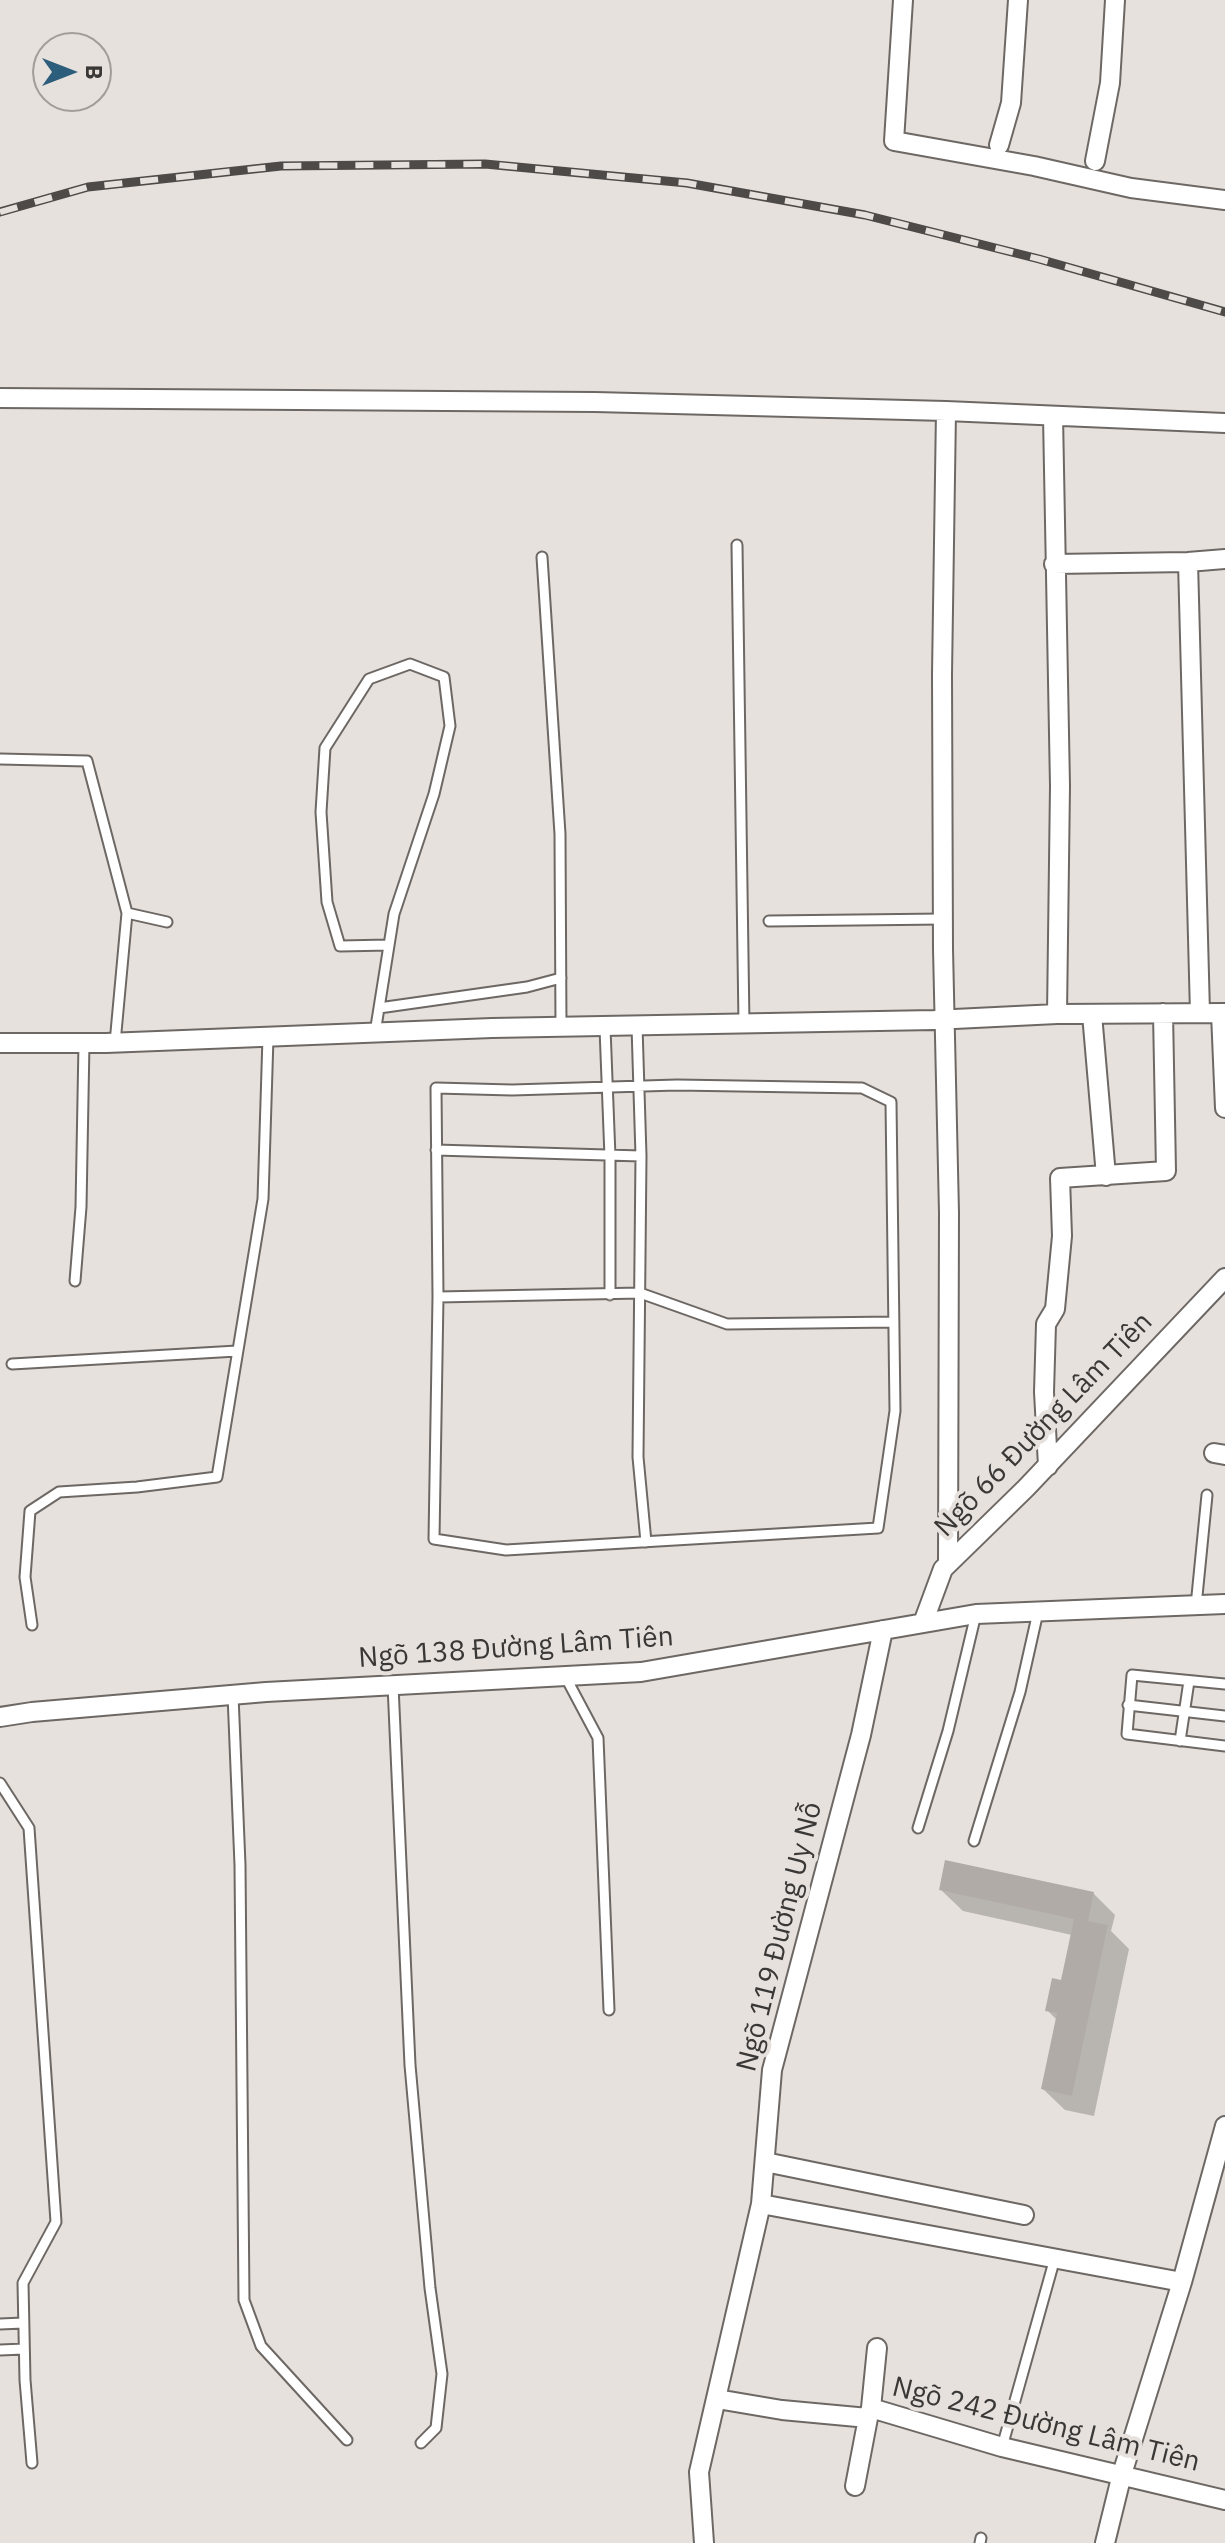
<!DOCTYPE html>
<html>
<head>
<meta charset="utf-8">
<style>
  body { margin:0 }
  #map { position:relative; width:1225px; height:2543px; overflow:hidden; background:#e7e1dd; font-family:"IBM Plex Sans",sans-serif }
  canvas { display:block }
  .north { position:absolute; left:32px; top:32px; width:80px; height:80px; box-sizing:border-box; background:#e7e1dd; border:2px solid #a29d9a; border-radius:50%; rotate:90deg; font-size:22px; font-weight:700; line-height:32px; text-align:center; color:#3a3836 }
  .north::after { content:''; display:block; margin:auto; width:28px; height:36px; background:#2c5e7c; clip-path:polygon(50% 0,100% 100%,50% 72%,0 100%) }
</style>
</head>
<body>
<div id="map">
<canvas width="1225" height="2543"></canvas>
<div class="north">B</div>
</div>
<script>
const g = document.querySelector('canvas').getContext('2d');
g.lineJoin = 'round';
function fill(path, color) { g.fillStyle = color; g.fill(path, 'evenodd'); }
const shape = rows => new Path2D(rows.map(r => 'M' + r).join(''));
function strokePath(path, color, width, dash) { g.strokeStyle = color; g.lineWidth = width; g.lineCap = dash ? 'butt' : 'round'; g.setLineDash(dash || []); g.stroke(path); }
function label(font, color, halo, rows, align = 'center') {
  g.font = font + ' "IBM Plex Sans",sans-serif'; g.lineWidth = 8; g.setLineDash([]); g.textBaseline = 'middle'; g.strokeStyle = halo; g.fillStyle = color; for (const [text, x, y, turn = 0] of rows) {
    g.save(); g.translate(x, y); g.rotate((+turn || 0) * Math.PI / 180); g.textAlign = isNaN(turn) ? turn : align; if (halo) g.strokeText(text, 0, 0); g.fillText(text, 0, 0); g.restore();
  }
}
const shadow = shape([
  [941,1890,1093,1893,1115,1915,1111,1931,1129,1949,1094,2116,1065,2110,1043,2089,1058,2021,1047,2010,1062,1982,1072,1935,963,1911]
]);
const building = shape([
  [945,1860,1094,1892,1088,1921,1108,1925,1072,2096,1041,2089,1057,2013,1045,2011,1052,1978,1061,1980,1074,1919,939,1890]
]);
const service = shape([
  [737,545,744,1024],
  [542,557,560,834,561,1027],
  [0,759,87,761,127,913,115,1043],
  [127,913,167,922],
  [769,921,943,919],
  [379,1008,527,987,561,978],
  [637,1026,641,1156,638,1457,646,1542],
  [605,1028,610,1157,610,1295],
  [375,1033,394,914,434,794,450,726,444,677,410,664,369,679,325,748,321,812,327,902,340,946,389,945],
  [677,1085,862,1088,891,1102,895,1411,878,1528,506,1550,434,1539,438,1297,436,1088,512,1090,677,1085],
  [436,1150,641,1156],
  [75,1281,81,1207,84,1043],
  [438,1297,640,1293,727,1324,894,1322],
  [12,1364,237,1351],
  [1196,1606,1207,1495],
  [32,1625,25,1577,30,1511,59,1492,137,1487,217,1477,263,1199,268,1037],
  [565,1676,598,1738,609,2010],
  [1225,1684,1132,1675,1127,1734,1225,1746],
  [393,1685,410,2065,430,2288,442,2374,436,2428,421,2443],
  [233,1695,240,1865,244,2300,261,2346,347,2440],
  [1128,1705,1225,1716],
  [1180,1741,1189,1681],
  [0,1783,29,1828,56,2222,23,2283,25,2380,32,2463],
  [918,1828,948,1731,976,1614],
  [974,1841,1020,1692,1038,1612],
  [0,2324,23,2323],
  [0,2350,24,2349],
  [1002,2447,1055,2258],
  [980,2543,981,2538]
]);
const minor = shape([
  [903,0,894,141,1034,166,1131,188,1225,200],
  [999,145,1011,103,1018,0],
  [1095,161,1110,83,1115,0],
  [0,398,595,402,946,411,1225,423],
  [946,411,942,674,943,949,949,1213,948,1563],
  [1053,416,1060,786,1057,1014],
  [1188,562,1200,1013],
  [1054,564,1188,562,1225,559],
  [1221,1013,1225,1108],
  [1092,1014,1106,1176],
  [0,1043,106,1043,492,1028,934,1020,1057,1014,1225,1013],
  [1214,1453,1225,1455],
  [1048,1466,1044,1392,1046,1324,1055,1309,1062,1236,1060,1178,1166,1171,1163,1013],
  [923,1623,943,1569,1026,1488,1225,1278],
  [0,1717,32,1712,266,1692,641,1672,976,1614,1225,1604],
  [765,2162,1024,2215],
  [761,2204,1182,2282,1122,2474,1105,2543],
  [1182,2282,1225,2126],
  [717,2399,782,2410,868,2418,871,2408,1002,2447,1225,2500],
  [871,2408,877,2348],
  [855,2486,868,2418],
  [704,2543,699,2472,761,2204,772,2070,861,1735,883,1630]
]);
const rail = shape([
  [0,212,88,187,281,166,485,164,687,183,865,215,1039,259,1225,312]
]);
const streetNames = [
  ["Ngõ 66 Đường Lâm Tiên",1044,1425,-46],
  ["Ngõ 138 Đường Lâm Tiên",516,1648,-4],
  ["Ngõ 119 Đường Uy Nỗ",780,1937,-76],
  ["Ngõ 242 Đường Lâm Tiên",1046,2425,14]
];
fill(shadow, '#0003');
fill(building, '#b0aba7');
strokePath(service, '#6d6864', 13);
strokePath(minor, '#6d6864', 22);
strokePath(service, '#fff', 9);
strokePath(minor, '#fff', 18);
strokePath(rail, '#4d4a48', 9);
strokePath(rail, '#e7e1dd', 6, [18]);
label('28px', '#3a3836', '#e7e1dd', streetNames);
</script>
</body>
</html>
